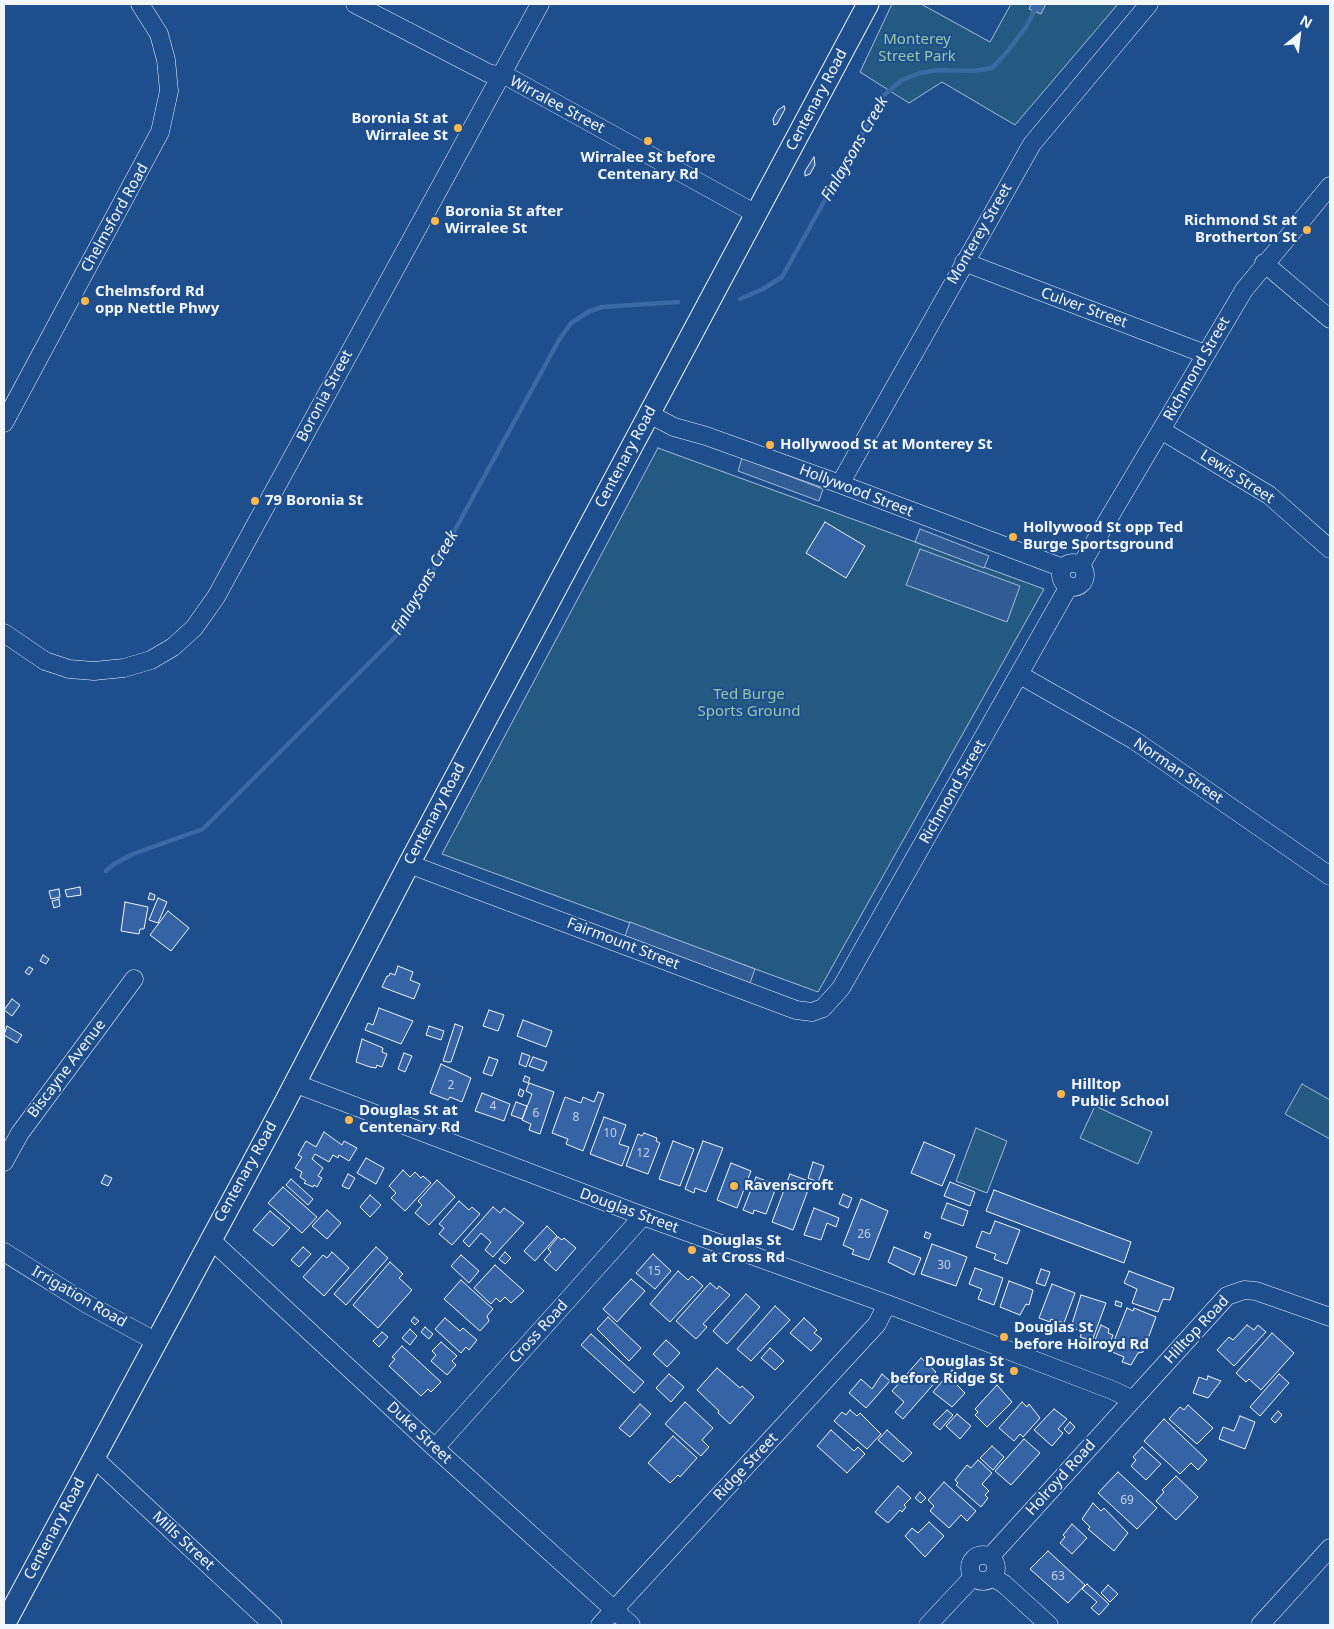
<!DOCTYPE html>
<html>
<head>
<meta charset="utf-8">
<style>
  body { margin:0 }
  #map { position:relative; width:1334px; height:1629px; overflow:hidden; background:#1f4e8c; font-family:"Noto Sans",sans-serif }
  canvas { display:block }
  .frame { position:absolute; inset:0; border:5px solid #f2f6ff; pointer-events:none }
  .north { position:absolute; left:1274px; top:10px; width:50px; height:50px; -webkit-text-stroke:4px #1f4e8c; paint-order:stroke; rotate:29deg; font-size:14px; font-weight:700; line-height:20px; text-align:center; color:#f2f6ff }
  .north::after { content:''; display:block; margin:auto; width:18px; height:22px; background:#f2f6ff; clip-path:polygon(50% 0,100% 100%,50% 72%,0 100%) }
</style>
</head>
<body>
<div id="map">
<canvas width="1334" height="1629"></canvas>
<div class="frame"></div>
<div class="north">N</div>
</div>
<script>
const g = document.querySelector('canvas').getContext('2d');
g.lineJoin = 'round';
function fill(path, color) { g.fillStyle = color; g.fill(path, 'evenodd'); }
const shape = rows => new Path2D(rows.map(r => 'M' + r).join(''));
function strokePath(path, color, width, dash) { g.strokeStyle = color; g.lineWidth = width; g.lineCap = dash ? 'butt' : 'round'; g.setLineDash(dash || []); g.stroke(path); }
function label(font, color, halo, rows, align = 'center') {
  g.font = font + ' "Noto Sans",sans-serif'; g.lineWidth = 4; g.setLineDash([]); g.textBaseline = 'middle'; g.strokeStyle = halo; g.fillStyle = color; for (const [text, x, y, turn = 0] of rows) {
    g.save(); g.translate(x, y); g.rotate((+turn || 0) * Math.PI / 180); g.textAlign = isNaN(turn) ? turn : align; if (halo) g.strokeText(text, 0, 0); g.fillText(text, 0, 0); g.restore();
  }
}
const green = shape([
  [892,4,921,4,990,42,1011,4,1118,4,1015,125,942,82,909,103,860,72,892,4],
  [658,448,1044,589,818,992,442,854,658,448],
  [1302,1084,1330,1100,1330,1139,1285,1114,1302,1084],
  [1095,1106,1152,1132,1138,1164,1080,1138,1095,1106],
  [976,1128,1007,1141,987,1193,956,1181,976,1128]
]);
const parking = shape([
  [742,458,823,489,819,501,738,471,742,458],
  [920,529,989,556,984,568,915,542,920,529],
  [920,549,1020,586,1007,622,906,585,920,549],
  [630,922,755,969,750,983,625,936,630,922]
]);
const water = shape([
  [1031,4,1046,4,1041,14,1029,9,1031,4]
]);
const stream = shape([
  [740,299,763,289,782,277,883,96,902,80,920,73,938,70,973,71,992,68,1007,52,1026,27,1038,4],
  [106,871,114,864,133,854,203,829,398,634,559,340,571,323,590,311,602,307,678,302]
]);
const building = shape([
  [784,106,785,109,777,124,774,125,773,119,778,110,784,106],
  [814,157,815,165,810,174,805,176,805,171,814,157],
  [825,522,865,546,846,578,806,553,825,522],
  [80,887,81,895,67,897,65,890,80,887],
  [59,889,60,897,51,899,49,891,59,889],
  [150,893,155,895,154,900,148,899,150,893],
  [158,898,167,902,158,923,149,920,158,898],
  [59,899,60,906,54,908,52,901,59,899],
  [125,902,148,907,144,929,140,929,139,934,121,931,125,902],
  [168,911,189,928,171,951,150,935,168,911],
  [43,955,49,959,46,964,40,961,43,955],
  [398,966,413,972,410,980,420,984,414,999,382,987,387,976,389,976,390,973,395,975,398,966],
  [29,967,33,969,29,975,25,972,29,967],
  [12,999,20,1005,12,1016,4,1010,12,999],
  [379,1008,413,1021,401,1044,365,1030,368,1023,373,1025,379,1008],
  [489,1010,504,1015,498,1031,483,1026,489,1010],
  [523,1020,552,1031,546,1047,517,1036,523,1020],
  [455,1024,463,1027,451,1062,447,1062,443,1061,455,1024],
  [7,1026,22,1035,17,1043,4,1035,7,1026],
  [429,1026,444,1031,441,1040,426,1035,429,1026],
  [362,1039,383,1048,382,1052,387,1054,382,1067,377,1065,376,1068,370,1067,356,1062,362,1039],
  [404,1053,412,1056,405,1072,398,1069,404,1053],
  [522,1053,530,1056,526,1067,519,1064,522,1053],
  [489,1057,498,1060,492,1076,483,1073,489,1057],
  [533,1057,547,1062,543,1071,529,1066,533,1057],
  [441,1064,471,1078,462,1102,450,1097,448,1100,430,1093,441,1064],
  [525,1076,530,1078,528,1083,523,1081,525,1076],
  [529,1083,554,1092,540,1134,529,1130,531,1124,522,1120,532,1094,526,1091,529,1083],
  [520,1089,524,1091,522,1097,518,1095,520,1089],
  [598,1092,604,1094,583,1151,566,1144,568,1139,552,1133,565,1097,581,1103,583,1097,594,1102,598,1092],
  [482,1093,510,1104,504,1121,475,1111,482,1093],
  [516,1102,527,1106,522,1119,511,1115,516,1102],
  [604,1117,626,1125,619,1144,629,1147,622,1166,590,1154,604,1117],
  [324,1132,342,1145,344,1141,357,1148,349,1161,339,1155,338,1158,333,1155,329,1162,315,1154,312,1159,323,1168,318,1176,322,1178,317,1187,314,1185,313,1187,304,1183,306,1181,300,1177,302,1172,295,1168,302,1157,298,1155,306,1141,316,1147,324,1132],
  [644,1133,657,1138,656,1141,660,1143,648,1174,626,1166,638,1134,642,1136,644,1133],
  [673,1141,694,1149,680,1186,659,1179,673,1141],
  [703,1141,723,1148,706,1192,695,1188,694,1193,685,1189,703,1141],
  [924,1142,955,1155,942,1186,911,1173,924,1142],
  [366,1158,384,1168,376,1184,357,1173,366,1158],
  [813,1162,824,1166,818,1182,808,1178,813,1162],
  [731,1163,751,1171,737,1208,717,1200,731,1163],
  [403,1170,410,1177,415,1172,421,1178,423,1176,431,1183,405,1211,391,1198,396,1193,389,1186,403,1170],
  [348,1174,355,1178,349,1189,342,1186,348,1174],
  [790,1174,811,1182,793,1230,772,1222,790,1174],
  [105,1175,112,1178,108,1186,101,1183,105,1175],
  [756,1177,777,1185,766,1214,754,1210,753,1214,743,1210,756,1177],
  [291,1179,313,1199,308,1205,286,1185,291,1179],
  [437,1180,455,1197,429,1225,415,1213,422,1205,418,1201,437,1180],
  [950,1182,975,1192,970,1206,944,1196,950,1182],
  [283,1187,317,1217,302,1233,268,1203,283,1187],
  [994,1190,1131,1242,1124,1263,986,1211,994,1190],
  [843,1194,852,1198,848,1208,839,1204,843,1194],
  [370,1195,381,1205,370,1217,360,1207,370,1195],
  [861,1199,888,1211,869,1260,852,1254,854,1250,843,1245,861,1199],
  [459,1201,469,1210,472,1207,480,1214,452,1245,439,1234,444,1228,439,1224,459,1201],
  [947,1203,968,1211,963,1226,941,1218,947,1203],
  [493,1207,500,1213,504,1208,524,1223,493,1257,485,1250,491,1242,481,1233,469,1247,463,1241,493,1207],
  [814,1208,839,1218,836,1227,827,1223,821,1240,804,1235,814,1208],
  [327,1210,341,1223,327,1239,312,1226,327,1210],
  [270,1211,290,1228,273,1246,253,1230,270,1211],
  [995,1221,1020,1230,1007,1264,994,1259,996,1254,976,1247,982,1231,990,1234,995,1221],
  [547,1226,557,1236,535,1261,524,1251,547,1226],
  [926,1232,931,1234,929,1239,924,1237,926,1232],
  [558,1237,562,1240,564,1238,576,1248,556,1271,544,1260,551,1252,548,1249,558,1237],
  [932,1244,967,1257,956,1286,921,1274,932,1244],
  [303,1247,311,1254,299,1267,291,1260,303,1247],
  [376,1247,388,1258,346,1305,334,1294,376,1247],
  [894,1247,921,1258,914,1275,888,1262,894,1247],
  [332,1252,349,1268,324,1296,303,1277,323,1255,327,1258,332,1252],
  [505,1252,511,1258,505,1264,499,1259,505,1252],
  [653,1254,671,1271,655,1289,636,1273,653,1254],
  [461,1255,479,1271,469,1283,451,1266,461,1255],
  [390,1262,403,1274,399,1278,412,1290,378,1328,353,1305,390,1262],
  [495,1265,524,1291,511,1303,505,1297,500,1302,496,1298,491,1304,474,1288,495,1265],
  [975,1268,1003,1278,994,1305,978,1299,982,1289,969,1284,975,1268],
  [1041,1269,1050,1272,1045,1286,1036,1283,1041,1269],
  [678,1271,688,1280,692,1276,703,1286,670,1322,650,1304,678,1271],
  [1129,1271,1174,1288,1170,1300,1163,1299,1158,1312,1132,1303,1137,1289,1124,1283,1129,1271],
  [631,1279,645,1291,617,1322,603,1309,631,1279],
  [461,1280,493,1309,487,1316,489,1321,480,1331,444,1299,461,1280],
  [1009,1281,1033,1290,1029,1305,1026,1304,1020,1315,1000,1307,1009,1281],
  [710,1283,717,1289,719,1286,730,1295,703,1324,707,1327,696,1339,676,1321,710,1283],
  [1052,1284,1075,1293,1064,1323,1051,1319,1050,1322,1039,1318,1052,1284],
  [746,1294,760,1307,727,1344,713,1331,746,1294],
  [1081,1295,1106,1303,1092,1341,1080,1337,1082,1332,1071,1327,1081,1295],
  [1116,1301,1122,1303,1121,1307,1115,1305,1116,1301],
  [775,1306,790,1320,751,1361,737,1349,775,1306],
  [1127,1308,1133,1311,1134,1308,1156,1317,1143,1352,1138,1353,1131,1365,1122,1362,1124,1357,1110,1351,1127,1308],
  [414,1317,419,1321,415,1325,411,1321,414,1317],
  [608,1317,641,1348,629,1361,597,1329,608,1317],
  [445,1318,460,1331,463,1328,477,1340,469,1350,466,1347,461,1353,435,1329,445,1318],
  [804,1318,817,1330,814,1333,822,1339,811,1351,790,1333,804,1318],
  [1101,1325,1109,1329,1108,1333,1113,1335,1107,1350,1093,1345,1101,1325],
  [1247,1325,1254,1330,1258,1325,1266,1332,1234,1366,1217,1350,1229,1337,1233,1340,1247,1325],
  [425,1327,433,1334,429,1339,421,1332,425,1327],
  [410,1329,417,1336,410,1345,402,1338,410,1329],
  [382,1332,388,1337,379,1347,373,1341,382,1332],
  [1272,1333,1294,1353,1261,1390,1249,1379,1246,1382,1236,1373,1272,1333],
  [591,1334,644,1382,634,1393,581,1345,591,1334],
  [666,1340,680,1353,667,1367,653,1354,666,1340],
  [441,1342,457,1356,452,1361,456,1365,447,1375,431,1361,436,1355,432,1351,441,1342],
  [402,1346,441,1382,431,1392,428,1389,421,1396,389,1366,395,1359,392,1357,402,1346],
  [770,1348,784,1361,775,1370,761,1358,770,1348],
  [921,1358,936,1372,933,1375,938,1379,903,1419,895,1412,904,1402,892,1391,921,1358],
  [717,1368,740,1388,742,1386,754,1397,730,1424,718,1413,719,1411,697,1390,717,1368],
  [952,1370,960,1377,955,1383,965,1393,952,1407,933,1392,952,1370],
  [669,1374,684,1387,671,1402,656,1388,669,1374],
  [882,1374,890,1381,866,1408,849,1393,861,1379,872,1389,882,1374],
  [1279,1374,1289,1383,1260,1416,1250,1407,1279,1374],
  [1208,1376,1221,1381,1208,1398,1193,1393,1199,1377,1207,1380,1208,1376],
  [997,1385,1012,1402,987,1427,975,1415,978,1412,975,1409,997,1385],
  [685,1402,713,1428,702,1440,709,1447,701,1456,665,1424,685,1402],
  [1022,1402,1027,1407,1029,1404,1040,1418,1023,1437,1020,1434,1014,1441,999,1428,1022,1402],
  [640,1404,651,1414,630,1437,619,1428,640,1404],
  [1188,1405,1213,1428,1197,1444,1169,1419,1180,1407,1184,1410,1188,1405],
  [1054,1409,1067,1419,1058,1429,1063,1433,1052,1446,1034,1430,1054,1409],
  [850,1410,857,1416,860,1413,881,1434,867,1449,834,1421,842,1412,846,1415,850,1410],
  [947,1410,953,1415,940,1430,933,1424,947,1410],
  [1278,1411,1282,1415,1275,1423,1271,1419,1278,1411],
  [957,1414,971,1426,960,1439,946,1426,957,1414],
  [1240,1416,1255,1422,1245,1449,1219,1439,1223,1427,1234,1431,1240,1416],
  [1164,1419,1207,1460,1198,1470,1191,1463,1180,1474,1144,1441,1164,1419],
  [1070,1422,1075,1427,1069,1434,1064,1429,1070,1422],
  [831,1430,854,1451,858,1447,865,1454,847,1473,817,1446,831,1430],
  [887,1430,912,1453,903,1462,878,1440,887,1430],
  [673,1436,697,1458,680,1477,678,1475,670,1483,648,1463,673,1436],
  [1024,1439,1040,1453,1011,1485,995,1471,1024,1439],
  [992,1446,1004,1457,993,1470,980,1458,992,1446],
  [1142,1447,1161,1464,1146,1480,1131,1466,1136,1460,1133,1457,1142,1447],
  [978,1460,992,1473,982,1484,989,1491,985,1495,988,1498,981,1507,956,1485,958,1483,955,1480,967,1465,971,1468,978,1460],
  [1118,1472,1157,1508,1137,1529,1098,1493,1118,1472],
  [1176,1476,1198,1497,1176,1520,1156,1501,1164,1492,1162,1490,1176,1476],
  [944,1482,976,1511,967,1521,961,1515,949,1528,930,1511,934,1506,928,1500,944,1482],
  [898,1486,911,1498,904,1505,906,1507,902,1512,900,1510,888,1523,875,1512,898,1486],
  [920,1492,926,1498,921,1503,915,1498,920,1492],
  [1093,1503,1101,1511,1104,1508,1128,1533,1114,1551,1088,1529,1090,1527,1082,1519,1093,1503],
  [929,1522,944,1536,925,1557,905,1536,912,1528,918,1533,929,1522],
  [1072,1524,1087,1538,1072,1554,1060,1543,1065,1537,1063,1535,1072,1524],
  [1048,1551,1085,1585,1068,1603,1030,1569,1048,1551],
  [1087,1584,1109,1604,1099,1615,1091,1608,1097,1602,1082,1589,1087,1584],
  [1108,1585,1118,1594,1110,1602,1101,1593,1108,1585]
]);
const minor = shape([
  [355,4,488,73,510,78,756,214],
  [964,262,1205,354],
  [1264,263,1330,319],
  [649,414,674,427,706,436,840,484,1063,568],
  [4,423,160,132,169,91,166,60,159,34,140,4],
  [1161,430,1269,495,1330,549],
  [840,484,1032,144,1149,4],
  '1061 575a12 12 0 1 1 24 0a12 12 0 1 1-24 0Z',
  [1081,565,1244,290,1330,186],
  [4,633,45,661,69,669,94,671,124,668,151,660,173,647,194,628,216,597,540,4],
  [1020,675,1134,740,1330,876],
  [409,864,796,1010,812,1012,823,1008,841,988,1069,586],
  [294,1083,643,1216,887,1304,1112,1390,1133,1400],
  [4,1162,20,1133,134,979],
  [210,1239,435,1448,631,1625],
  [4,1252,87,1304,155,1341],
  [435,1448,643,1216],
  [93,1457,273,1625],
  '970 1568a13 13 0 1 1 26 0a13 13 0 1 1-26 0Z',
  [990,1557,1227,1296,1244,1290,1256,1291,1330,1317],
  [992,1577,1004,1584,1049,1625],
  [600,1625,877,1324,887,1304],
  [928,1625,973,1577],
  [1260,1625,1330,1548]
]);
const major = shape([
  [4,1625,281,1110,409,864,868,4]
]);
const markers = [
  [458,128,5,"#ffb74d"],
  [648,141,5,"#ffb74d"],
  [435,221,5,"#ffb74d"],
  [1307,230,5,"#ffb74d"],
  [85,301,5,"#ffb74d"],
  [770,445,5,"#ffb74d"],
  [255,501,5,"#ffb74d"],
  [1013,537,5,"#ffb74d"],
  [1061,1094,5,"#ffb74d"],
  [349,1120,5,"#ffb74d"],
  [734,1186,5,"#ffb74d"],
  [692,1250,5,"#ffb74d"],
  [1004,1337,5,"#ffb74d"],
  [1014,1371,5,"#ffb74d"]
];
const numberNames = [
  ["2",451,1086],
  ["4",493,1107],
  ["6",536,1114],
  ["8",576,1118],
  ["10",610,1134],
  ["12",643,1154],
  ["26",864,1235],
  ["30",944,1266],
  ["15",654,1272],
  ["69",1127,1501],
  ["63",1058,1577]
];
const parkNames = [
  ["Monterey",917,40],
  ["Street Park",917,57],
  ["Ted Burge",749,695],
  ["Sports Ground",749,712]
];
const streetNames = [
  ["Centenary Road",817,100,-62],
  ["Wirralee Street",557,105,28],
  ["Chelmsford Road",115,218,-61],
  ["Monterey Street",980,234,-60],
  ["Culver Street",1084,308,20],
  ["Richmond Street",1197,369,-60],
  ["Boronia Street",325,396,-62],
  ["Centenary Road",626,457,-62],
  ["Lewis Street",1237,477,33],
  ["Hollywood Street",856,491,21],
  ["Norman Street",1178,771,34],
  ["Richmond Street",953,792,-60],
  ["Centenary Road",435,814,-62],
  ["Fairmount Street",623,944,21],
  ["Biscayne Avenue",67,1069,-53],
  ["Centenary Road",246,1172,-61],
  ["Douglas Street",629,1211,20],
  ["Irrigation Road",79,1297,30],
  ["Hilltop Road",1197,1330,-47],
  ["Cross Road",539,1332,-48],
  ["Duke Street",419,1433,43],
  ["Ridge Street",746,1467,-47],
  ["Holroyd Road",1061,1478,-48],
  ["Centenary Road",55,1529,-62],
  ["Mills Street",183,1541,43]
];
const poiNames = [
  ["Boronia St at",448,119,"right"],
  ["Wirralee St",448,136,"right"],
  ["Wirralee St before",648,158,"center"],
  ["Centenary Rd",648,175,"center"],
  ["Boronia St after",445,212],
  ["Wirralee St",445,229],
  ["Richmond St at",1297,221,"right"],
  ["Brotherton St",1297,238,"right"],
  ["Chelmsford Rd",95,292],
  ["opp Nettle Phwy",95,309],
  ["Hollywood St at Monterey St",780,445],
  ["79 Boronia St",265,501],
  ["Hollywood St opp Ted",1023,528],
  ["Burge Sportsground",1023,545],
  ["Hilltop",1071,1085],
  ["Public School",1071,1102],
  ["Douglas St at",359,1111],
  ["Centenary Rd",359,1128],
  ["Ravenscroft",744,1186],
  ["Douglas St",702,1241],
  ["at Cross Rd",702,1258],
  ["Douglas St",1014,1328],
  ["before Holroyd Rd",1014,1345],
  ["Douglas St",1004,1362,"right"],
  ["before Ridge St",1004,1379,"right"]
];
const waterNames = [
  ["Finlaysons Creek",855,149,-60],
  ["Finlaysons Creek",425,583,-60]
];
fill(green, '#245a82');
strokePath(green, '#a8bbd7', 1);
fill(parking, '#305b95');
strokePath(parking, '#a8bbd7', 1);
fill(water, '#3b69a3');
strokePath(water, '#a8bbd7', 1);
strokePath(stream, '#3b69a3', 4.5);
fill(building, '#3563a3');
strokePath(building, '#f2f6ff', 1);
strokePath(minor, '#f2f6ff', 19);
strokePath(major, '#f2f6ff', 23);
strokePath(minor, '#1f4e8c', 18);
strokePath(major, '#1f4e8c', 21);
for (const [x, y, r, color] of markers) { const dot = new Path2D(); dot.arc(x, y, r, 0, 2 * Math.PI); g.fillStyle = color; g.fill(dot); strokePath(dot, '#1f4e8c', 2); }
label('12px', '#c3d1e8', null, numberNames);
label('15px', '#97c8a6', '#1f4e8c', parkNames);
label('15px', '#f2f6ff', '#1f4e8c', streetNames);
label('bold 15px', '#f2f6ff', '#1f4e8c', poiNames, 'left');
label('italic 16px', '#f2f6ff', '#1f4e8c', waterNames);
</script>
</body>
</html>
